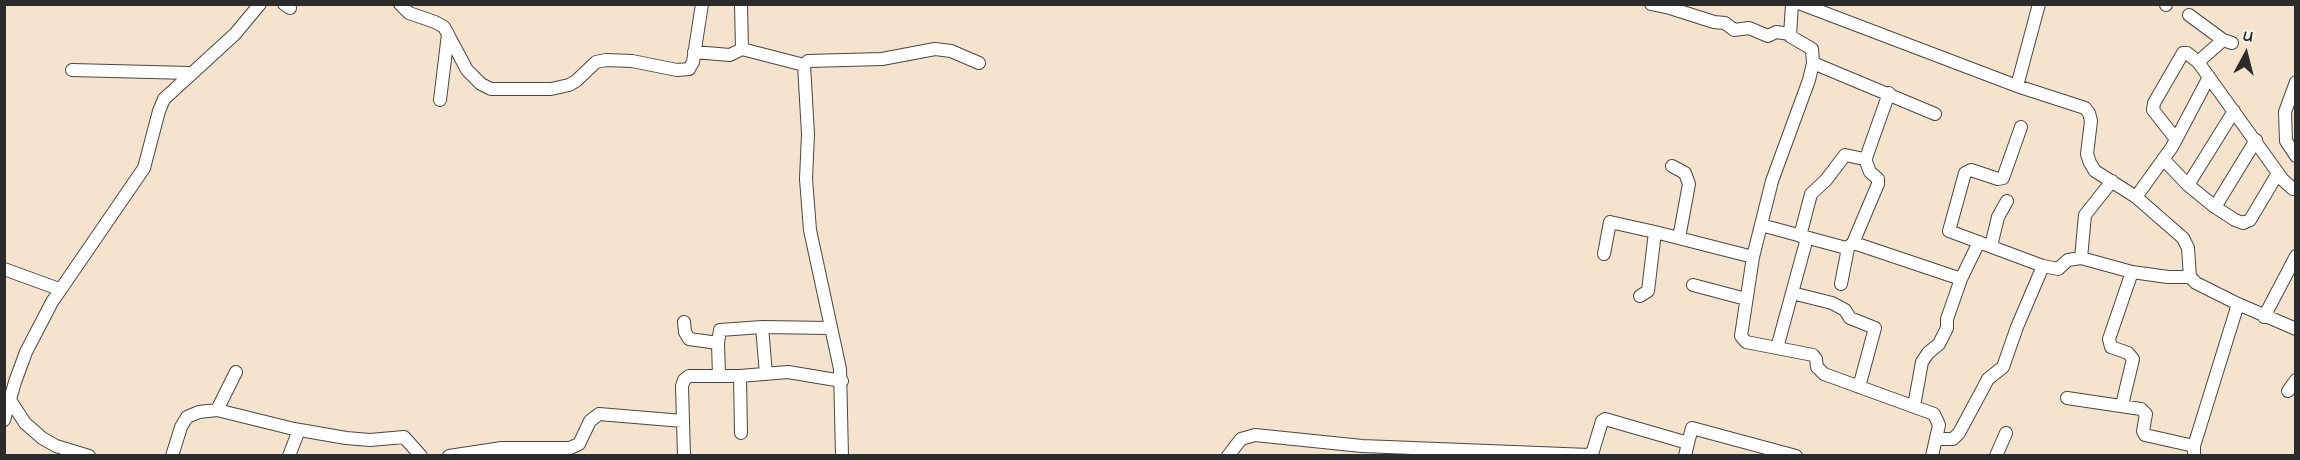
<!DOCTYPE html>
<html>
<head>
<meta charset="utf-8">
<style>
  body { margin:0 }
  #map { position:relative; width:2300px; height:460px; overflow:hidden; background:#f5e3ce; font-family:"Architects Daughter",sans-serif }
  canvas { display:block }
  .frame { position:absolute; inset:0; border:6px solid #2b2b2b; pointer-events:none }
  .north { position:absolute; left:2216px; top:24px; width:60px; height:60px; -webkit-text-stroke:4px #f6f6f2; paint-order:stroke; rotate:7deg; font-size:16px; font-weight:700; line-height:24px; text-align:center; color:#2b2b2b }
  .north::after { content:''; display:block; margin:auto; width:21px; height:27px; background:#2b2b2b; clip-path:polygon(50% 0,100% 100%,50% 72%,0 100%) }
</style>
</head>
<body>
<div id="map">
<canvas width="2300" height="460"></canvas>
<div class="frame"></div>
<div class="north">U</div>
</div>
<script>
const g = document.querySelector('canvas').getContext('2d');
g.lineJoin = 'round';
const shape = rows => new Path2D(rows.map(r => 'M' + r).join(''));
function strokePath(path, color, width, dash) { g.strokeStyle = color; g.lineWidth = width; g.lineCap = dash ? 'butt' : 'round'; g.setLineDash(dash || []); g.stroke(path); }
const minor = shape([
  [284,4,290,8],
  [400,4,409,13,435,22,444,27,467,70,481,84,491,89,551,89,569,85,576,81,596,62,606,60,632,61,677,70,689,69,693,62,702,4],
  [741,4,742,49,804,65,808,134,806,179,810,230,840,369,842,456],
  [1651,4,1670,8,1714,22,1725,23,1734,30,1749,28,1768,36,1776,32,1790,34],
  [1792,4,1790,36,1812,49,1813,63,1809,80,1772,181,1753,257,1741,336,1746,342,1813,355,1816,359,1817,367,1824,374,1934,414,1939,425,1932,456],
  [1801,4,2017,86],
  [2039,4,2017,86,2085,108,2089,113,2091,121,2087,154,2090,163,2095,171,2136,197,2183,238,2188,248,2190,277,2196,283,2238,304,2296,329],
  [2166,5,2166,4],
  [2189,15,2223,40,2232,43],
  [694,52,730,55,742,49],
  [2198,62,2223,40],
  [1813,63,1935,114],
  [804,65,808,61,882,59,935,49,951,51,979,63],
  [72,70,190,73],
  [2296,82,2285,112,2286,141,2296,156],
  [440,100,448,34],
  [2021,127,2003,178,1998,179,1971,170,1965,173,1949,231,2043,266],
  [2175,138,2153,110,2154,103,2183,53,2187,53,2198,62,2283,180,2293,189],
  [2163,159,2188,185,2215,207,2235,220,2243,223,2250,220,2278,173],
  [1672,166,1685,173,1689,184,1679,238],
  [2188,185,2234,111],
  [2136,197,2172,147,2209,77],
  [2215,207,2256,140],
  [1761,225,1846,248,1854,243,1961,279],
  [1800,236,1811,194,1826,180,1845,155,1864,159,1866,158,1889,93],
  [1853,243,1878,184,1878,179,1870,172,1865,159],
  [1991,246,1998,217,2007,201],
  [1604,254,1610,222,1655,232],
  [2081,258,2085,215,2112,181],
  [4,269,59,289],
  [1841,284,1848,248],
  [1693,285,1746,299],
  [1792,293,1832,303,1845,310,1850,318,1875,328,1859,387],
  [1640,296,1648,291,1655,232,1753,257],
  [2264,317,2296,256],
  [684,322,685,332,689,339,718,343,719,376],
  [718,343,720,330,762,327],
  [1777,348,1807,238],
  [766,374,762,327,831,328],
  [740,376,741,433],
  [2288,391,2296,380],
  [2067,398,2141,409,2146,414,2143,431,2145,435,2194,446],
  [10,400,25,423,42,438,56,446,89,456],
  [2122,405,2133,359,2128,353,2111,347,2109,339,2132,272],
  [1914,406,1922,362,1928,353,1939,344,1947,328,1947,319,1961,279,1979,242],
  [217,410,236,372],
  [4,420,15,382,26,352,52,302,144,168,159,111,164,99,235,34,260,4],
  [1936,439,1953,439,1959,433,1988,379,2003,367,2017,327,2043,266,2058,269,2068,260,2081,258,2132,272,2168,277,2190,277],
  [172,456,181,427,187,417,199,412,217,410,294,429,346,438,370,440,404,437,421,456],
  [289,456,299,430],
  [449,456,502,448,570,448,579,444,590,421,599,414,683,421],
  [684,456,682,386,684,380,689,376,740,376,788,372,842,381],
  [1228,456,1241,439,1255,435,1362,446,1589,455,1593,451,1602,421,1605,419,1688,443,1692,428,1796,456],
  [1685,456,1688,443],
  [1996,456,2006,433],
  [2194,456,2194,446,2238,304]
]);
strokePath(minor, '#494743', 14);
strokePath(minor, '#fff', 12);
</script>
</body>
</html>
